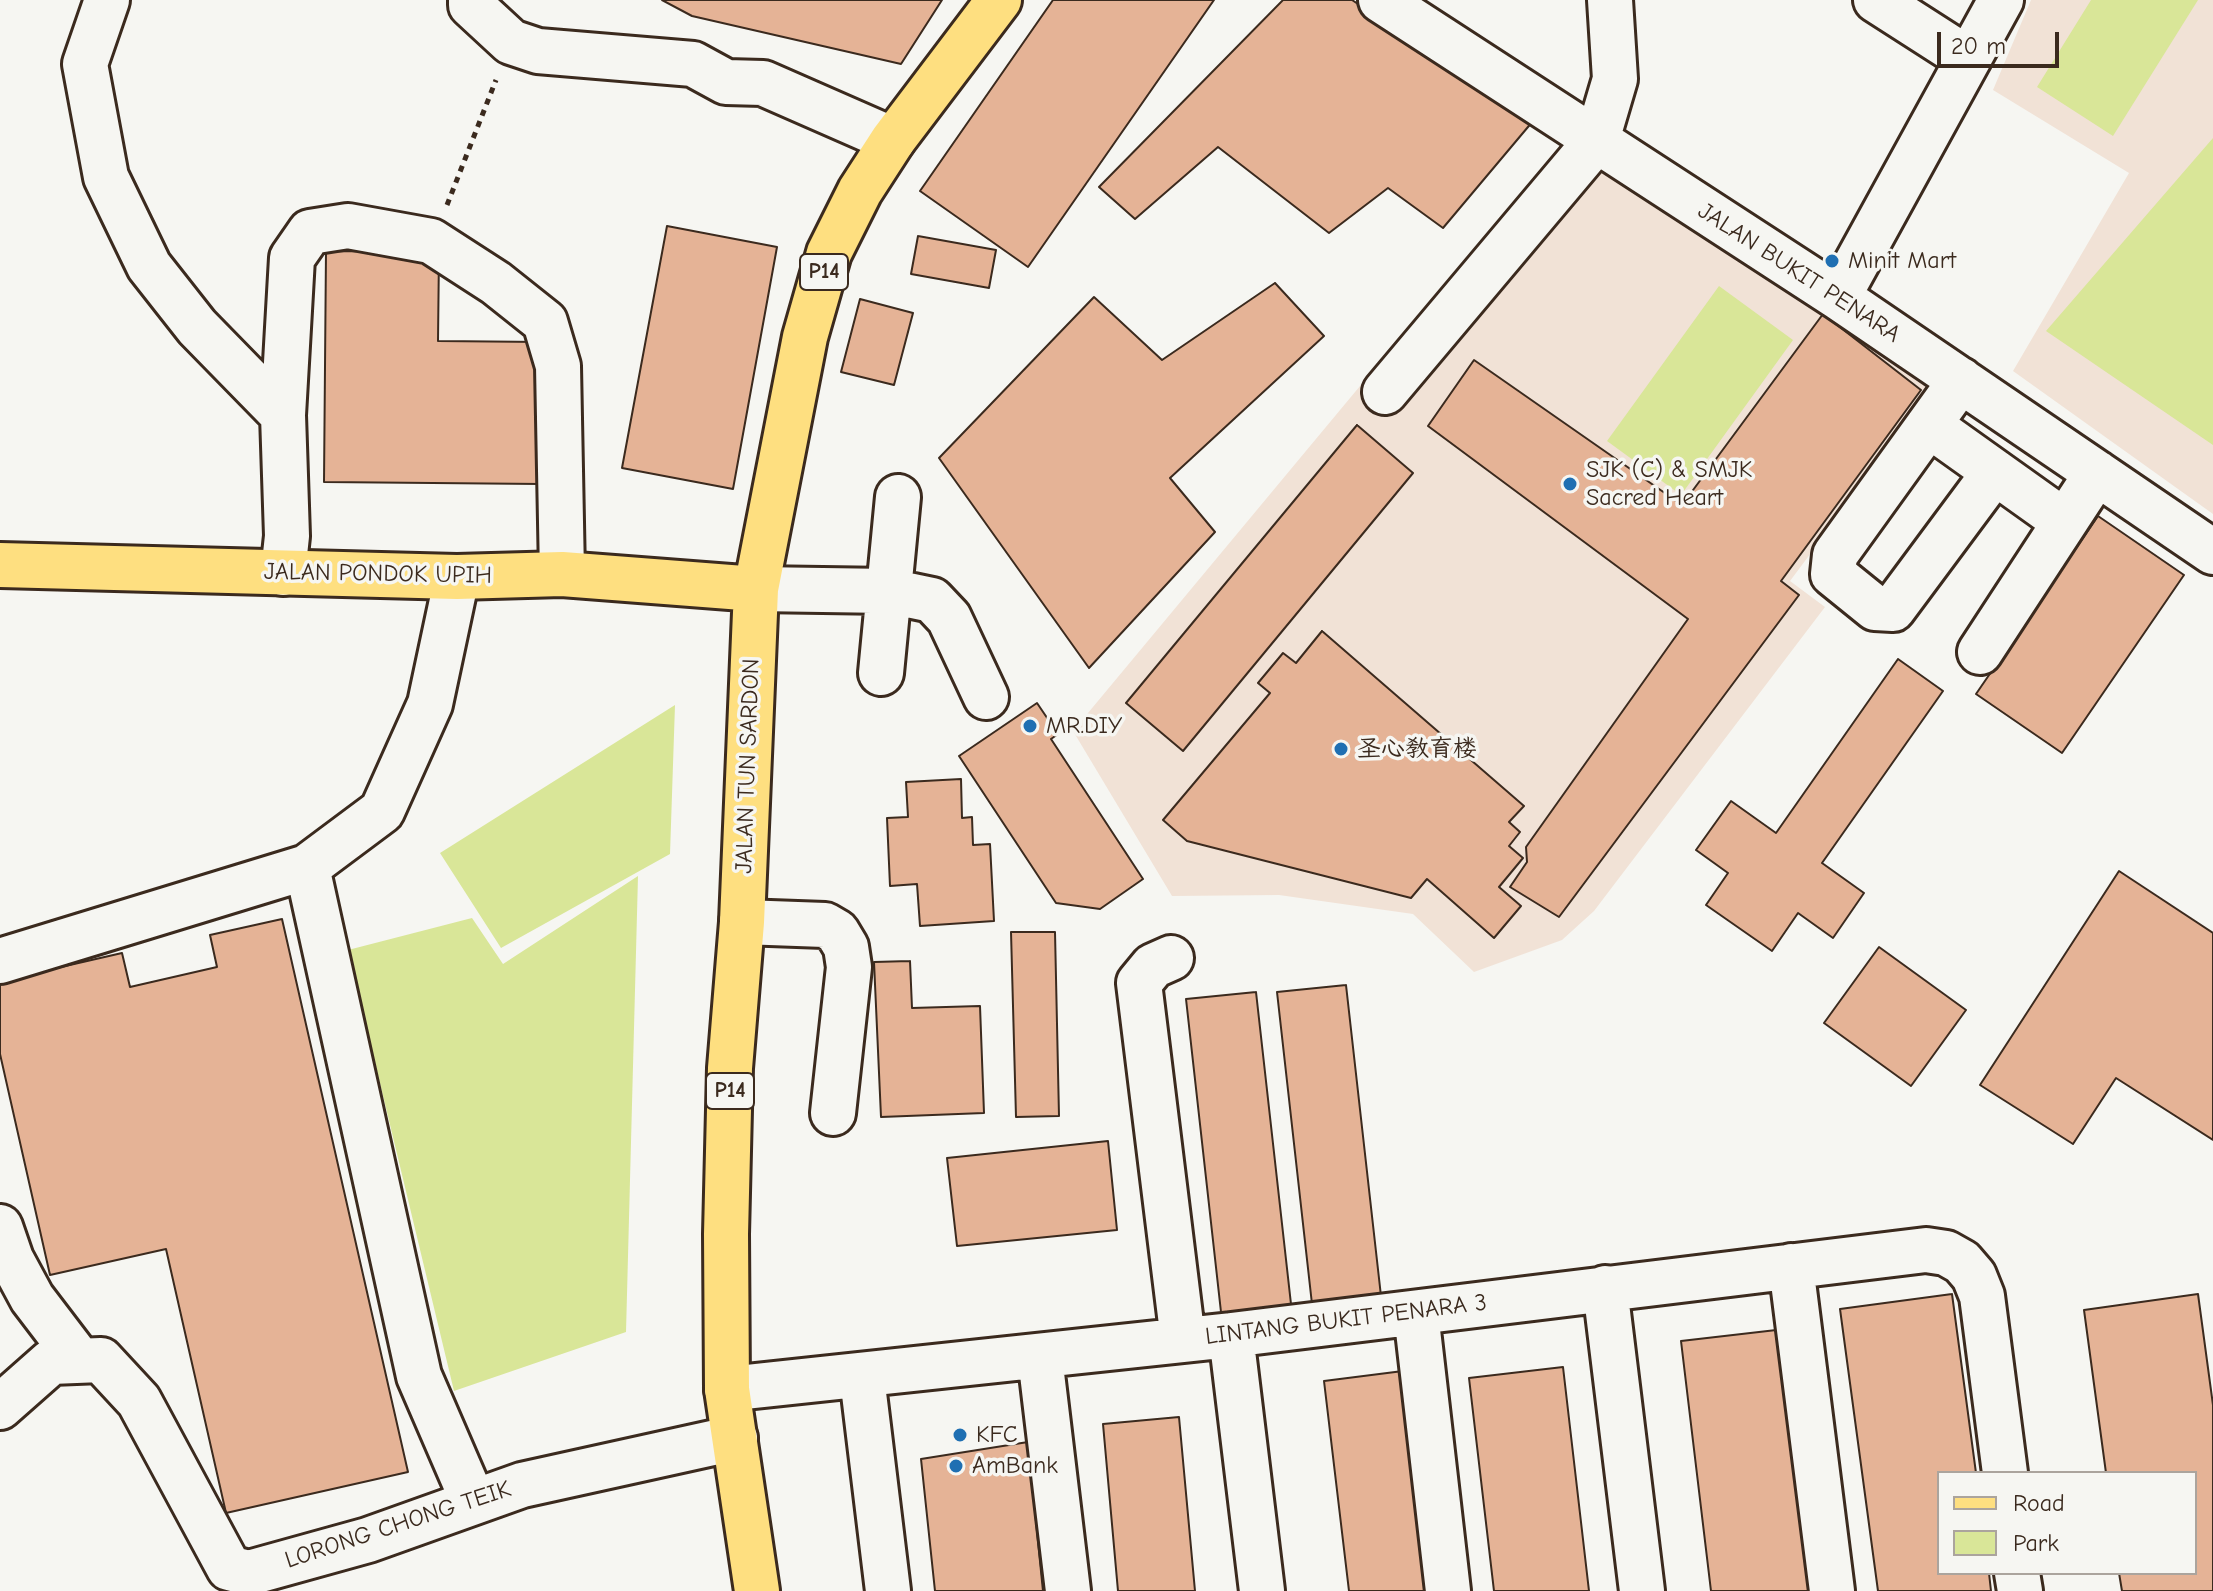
<!DOCTYPE html>
<html>
<head>
<meta charset="utf-8">
<style>
  body { margin:0 }
  #map { position:relative; width:2213px; height:1591px; overflow:hidden; background:#f6f6f2; font-family:"Comic Neue",sans-serif }
  canvas { display:block }
  .legend { position:absolute; left:1937px; top:1471px; width:260px; height:104px; box-sizing:border-box; background:#f6f6f2; border:2px solid #aba49d; margin:0; padding:10px 14px; list-style:none; font-size:24px; color:#3b2a1e }
  .legend li { display:flex; align-items:center; gap:16px; height:40px }
  .legend b { width:40px; border:2px solid #aba49d }
  .scale { position:absolute; left:1937px; top:32px; width:122px; height:36px; box-sizing:border-box; border:4px solid #3b2a1e; border-top:0; padding-left:10px; font-size:24px; line-height:28px; white-space:nowrap; color:#3b2a1e; -webkit-text-stroke:6px #f6f6f2; paint-order:stroke }
</style>
</head>
<body>
<div id="map">
<canvas width="2213" height="1591"></canvas>
<ul class="legend">
<li><b style="height:10px;background:#fedf80"></b>Road</li>
<li><b style="height:22px;background:#d9e698"></b>Park</li>
</ul>
<div class="scale">20 m</div>
</div>
<script>
const g = document.querySelector('canvas').getContext('2d');
g.lineJoin = 'round';
function fill(path, color) { g.fillStyle = color; g.fill(path, 'evenodd'); }
const shape = rows => new Path2D(rows.map(r => 'M' + r).join(''));
function strokePath(path, color, width, dash) { g.strokeStyle = color; g.lineWidth = width; g.lineCap = dash ? 'butt' : 'round'; g.setLineDash(dash || []); g.stroke(path); }
function label(font, color, halo, rows, align = 'center') {
  g.font = font + ' "Comic Neue","LXGW WenKai TC",sans-serif'; g.lineWidth = 7; g.setLineDash([]); g.textBaseline = 'middle'; g.strokeStyle = halo; g.fillStyle = color; for (const [text, x, y, turn = 0] of rows) {
    g.save(); g.translate(x, y); g.rotate((+turn || 0) * Math.PI / 180); g.textAlign = isNaN(turn) ? turn : align; if (halo) g.strokeText(text, 0, 0); g.fillText(text, 0, 0); g.restore();
  }
}
const built = shape([
  [2031,0,2213,0,2213,514,2013,371,2129,173,1993,90],
  [1563,142,1935,387,1790,581,1825,607,1594,911,1562,940,1474,972,1413,914,1279,895,1172,896,1073,731]
]);
const green = shape([
  [2091,0,2198,0,2113,136,2037,87],
  [2213,138,2213,445,2046,331],
  [1719,286,1793,340,1681,495,1607,441],
  [675,705,670,854,501,948,440,853],
  [638,876,626,1332,454,1391,348,950,472,918,503,964]
]);
const building = shape([
  [662,0,942,0,901,64,692,16,662,0],
  [1053,0,1214,0,1028,267,920,191,1053,0],
  [1283,0,1352,0,1533,121,1443,228,1388,188,1329,233,1218,147,1135,219,1099,187,1283,0],
  [667,226,777,247,733,489,622,468,667,226],
  [918,236,996,250,989,288,911,274,918,236],
  [326,251,439,252,438,341,542,342,541,484,324,482,326,251],
  [1275,283,1324,336,1170,478,1215,532,1089,668,939,458,1094,297,1162,360,1275,283],
  [860,299,913,313,894,385,841,372,860,299],
  [1823,314,1921,390,1781,581,1799,595,1559,917,1510,887,1527,862,1526,847,1688,619,1428,426,1474,360,1682,505,1823,314],
  [1357,425,1413,473,1183,751,1126,703,1357,425],
  [2098,516,2184,575,2062,753,1976,694,2098,516],
  [1322,631,1524,806,1509,822,1520,832,1509,846,1523,858,1499,887,1521,906,1494,938,1427,879,1411,898,1187,841,1163,820,1270,693,1258,683,1283,653,1296,663,1322,631],
  [1898,659,1943,691,1822,863,1864,893,1833,938,1798,913,1772,951,1706,905,1728,873,1696,850,1731,801,1776,833,1898,659],
  [1037,703,1058,734,1051,739,1143,879,1100,909,1056,903,959,756,1037,703],
  [961,779,962,818,972,817,973,845,990,844,994,921,920,926,917,884,890,886,887,818,908,817,906,782,961,779],
  [2119,871,2213,933,2213,1140,2116,1078,2073,1144,1980,1085,2119,871],
  [282,919,408,1472,226,1513,166,1249,50,1275,0,1054,0,981,122,953,130,987,217,967,210,935,282,919],
  [1011,932,1055,932,1059,1116,1016,1117,1011,932],
  [1879,947,1966,1010,1911,1086,1824,1023,1879,947],
  [910,961,912,1008,980,1006,984,1113,881,1117,874,962,910,961],
  [1346,985,1382,1305,1313,1313,1277,992,1346,985],
  [1256,992,1292,1313,1222,1321,1186,999,1256,992],
  [1108,1141,1117,1230,957,1246,947,1158,1108,1141],
  [1952,1294,1976,1473,1939,1473,1939,1573,1989,1573,1991,1591,1878,1591,1840,1309,1952,1294],
  [2198,1294,2213,1405,2213,1591,2122,1591,2119,1573,2195,1573,2195,1473,2106,1473,2084,1310,2198,1294],
  [1785,1329,1817,1591,1711,1591,1681,1341,1785,1329],
  [1563,1367,1589,1591,1494,1591,1469,1378,1563,1367],
  [1403,1371,1429,1591,1349,1591,1324,1381,1403,1371],
  [1179,1417,1195,1591,1118,1591,1103,1424,1179,1417],
  [1028,1442,1043,1591,935,1591,921,1459,1028,1442]
]);
const path = shape([
  [447,205,496,80]
]);
const minor = shape([
  [107,0,85,64,106,177,149,266,197,327,283,415],
  [471,0,471,5,511,42,538,51,693,64,726,82,763,83,893,140],
  [1381,0,1838,297,2213,552],
  [1876,0,1968,59],
  [1838,297,2001,0],
  [1961,380,1835,555,1833,574,1875,608,1893,609,1994,473],
  [1385,392,1597,140,1615,79,1610,0],
  [1929,425,2065,522],
  [283,573,287,536,283,415,292,258,310,232,348,226,431,241,496,283,545,322,558,366,562,574],
  [756,589,889,591,932,600,949,618,986,697],
  [1980,652,2097,473],
  [881,673,898,497],
  [307,867,419,1376,473,1501],
  [742,922,825,925,837,932,846,947,849,967,833,1113],
  [1171,958,1153,966,1139,983,1183,1340],
  [0,961,307,867,382,811,430,704,457,577],
  [0,1227,11,1259,32,1298,80,1361],
  [1791,1266,1832,1591],
  [1605,1288,1642,1591],
  [1416,1313,1448,1591],
  [1231,1335,1262,1591],
  [1040,1357,1068,1591],
  [862,1377,888,1591],
  [727,1389,1231,1335,1926,1250,1946,1253,1962,1262,1974,1276,1982,1296,2005,1473],
  [0,1407,51,1362,101,1360,139,1401,229,1568,249,1573,368,1540,522,1485,735,1438],
  [2017,1573,2020,1591]
]);
const major = shape([
  [0,565,457,577,562,574,756,589],
  [757,1591,727,1389,726,1234,730,1068,742,922,756,589,805,337,829,253,860,191,893,140,999,0]
]);
const markers = [
  [1832,261,8,"#1f6fb2"],
  [1570,484,8,"#1f6fb2"],
  [1030,726,8,"#1f6fb2"],
  [1341,749,8,"#1f6fb2"],
  [960,1435,8,"#1f6fb2"],
  [956,1466,8,"#1f6fb2"]
];
const shields = [
  [824,272,48],
  [730,1091,48]
];
const shieldNames = [
  ["P14",824,272],
  ["P14",730,1091]
];
const poiNames = [
  ["Minit Mart",1848,261],
  ["SJK (C) & SMJK",1586,470],
  ["Sacred Heart",1586,498],
  ["MR.DIY",1046,726],
  ["圣心教育楼",1357,749],
  ["KFC",976,1435],
  ["AmBank",972,1466]
];
const streetNames = [
  ["JALAN BUKIT PENARA",1799,273,33],
  ["JALAN PONDOK UPIH",378,574,1],
  ["JALAN TUN SARDON",748,766,-88],
  ["LINTANG BUKIT PENARA 3",1346,1320,-7],
  ["LORONG CHONG TEIK",398,1525,-18]
];
fill(built, '#f1e2d6');
fill(green, '#d9e698');
fill(building, '#e5b396');
strokePath(building, '#3b2a1e', 2);
strokePath(minor, '#3b2a1e', 50);
strokePath(major, '#3b2a1e', 50);
strokePath(path, '#3b2a1e', 5, [6, 6]);
strokePath(minor, '#f6f6f2', 44);
strokePath(major, '#fedf80', 44);
for (const [x, y, r, color] of markers) { const dot = new Path2D(); dot.arc(x, y, r, 0, 2 * Math.PI); g.fillStyle = color; g.fill(dot); strokePath(dot, '#f6f6f2', 3); }
for (const [x, y, w] of shields) { const box = new Path2D(); box.roundRect(x - w / 2, y - 18, w, 36, 6); g.fillStyle = '#f6f6f2'; g.fill(box); strokePath(box, '#3b2a1e', 2); }
label('bold 22px', '#3b2a1e', null, shieldNames);
label('24px', '#3b2a1e', '#f6f6f2', poiNames, 'left');
label('24px', '#3b2a1e', '#f6f6f2', streetNames);
</script>
</body>
</html>
